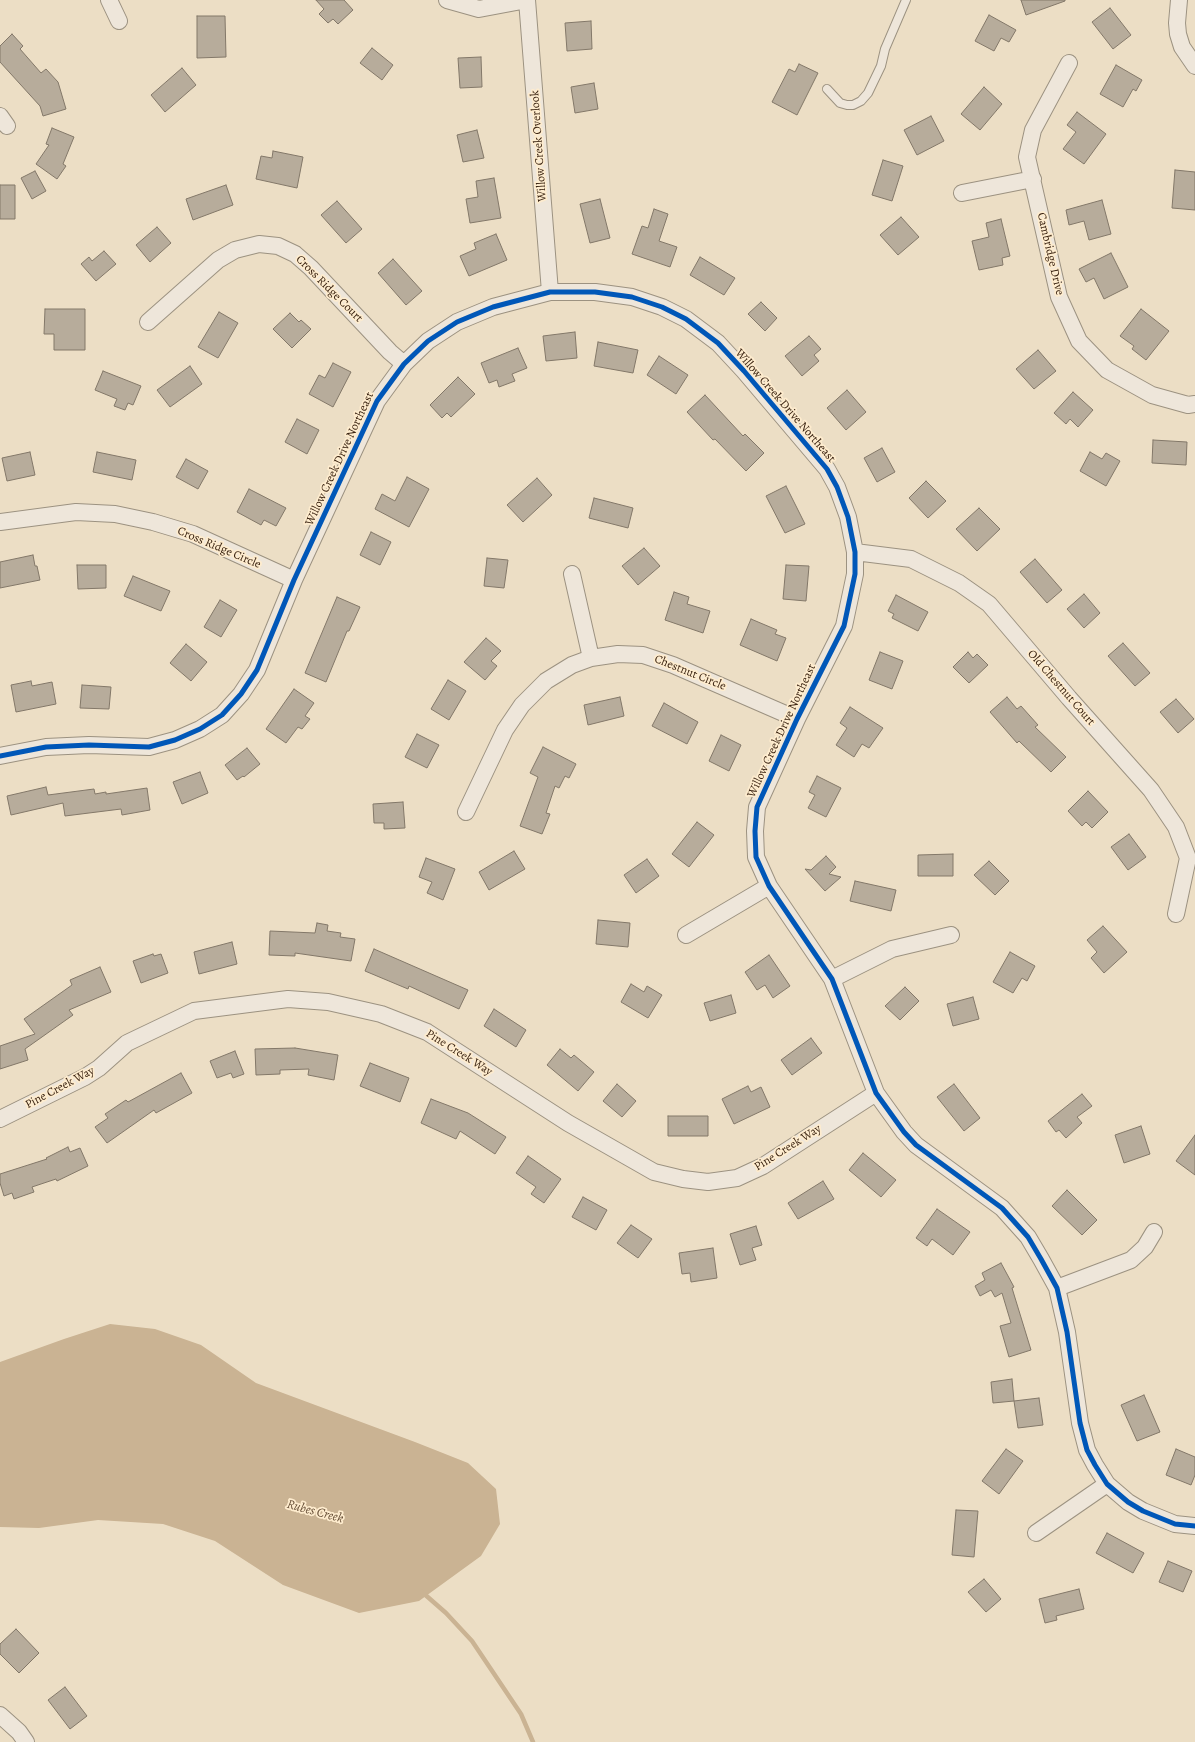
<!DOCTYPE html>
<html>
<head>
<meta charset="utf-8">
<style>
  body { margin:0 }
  canvas { display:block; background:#ecdec5 }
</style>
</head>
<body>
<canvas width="1195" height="1742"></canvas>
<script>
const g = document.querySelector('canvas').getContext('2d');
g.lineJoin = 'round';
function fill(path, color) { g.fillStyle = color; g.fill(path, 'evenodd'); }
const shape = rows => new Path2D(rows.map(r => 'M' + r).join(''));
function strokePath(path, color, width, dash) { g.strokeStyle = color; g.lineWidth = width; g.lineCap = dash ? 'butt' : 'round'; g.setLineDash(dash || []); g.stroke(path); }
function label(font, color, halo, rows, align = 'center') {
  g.font = font + ' Alegreya,serif'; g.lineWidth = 3.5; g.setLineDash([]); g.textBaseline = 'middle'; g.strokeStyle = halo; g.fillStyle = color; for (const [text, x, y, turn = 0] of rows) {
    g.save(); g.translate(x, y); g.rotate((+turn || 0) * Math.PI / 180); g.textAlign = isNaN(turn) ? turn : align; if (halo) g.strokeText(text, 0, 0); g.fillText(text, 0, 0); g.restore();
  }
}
const water = shape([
  [110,1324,155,1329,201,1345,256,1383,415,1442,468,1463,496,1489,500,1524,481,1556,419,1601,359,1613,283,1585,215,1541,163,1524,98,1520,39,1528,0,1527,0,1362,64,1339]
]);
const stream = shape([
  [422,1592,446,1613,472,1641,521,1714,533,1742]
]);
const building = shape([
  [316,0,344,0,353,10,338,24,333,19,328,23,319,14,324,9,316,0],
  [1021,0,1065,0,1065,1,1026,15,1021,0],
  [1110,8,1131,35,1113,49,1092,22,1110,8],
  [989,15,1016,30,1009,42,1001,38,994,51,975,41,989,15],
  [197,16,225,16,226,57,197,58,197,16],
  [591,21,592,49,567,51,565,23,591,21],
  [12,34,23,46,20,49,41,73,46,69,58,82,66,109,43,116,40,106,0,62,0,46,12,34],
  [372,48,393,65,382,80,360,63,372,48],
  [481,57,482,87,460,88,458,58,481,57],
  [799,64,818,73,797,115,772,102,789,69,795,72,799,64],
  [1116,65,1142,80,1136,91,1133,89,1123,107,1100,94,1116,65],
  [182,68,196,85,165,112,151,95,182,68],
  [594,83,598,109,575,113,571,87,594,83],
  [984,87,1002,104,980,130,961,114,984,87],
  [1077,112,1106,134,1084,164,1063,149,1076,132,1067,125,1077,112],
  [931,116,944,141,917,155,904,130,931,116],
  [52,128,74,137,63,164,66,166,57,179,36,164,49,145,46,144,52,128],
  [477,130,484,158,463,162,457,135,477,130],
  [273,151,303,157,297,188,256,179,261,156,272,158,273,151],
  [883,160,903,166,892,201,872,195,883,160],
  [1175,170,1195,172,1195,210,1172,208,1175,170],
  [35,171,46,191,32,199,21,178,35,171],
  [494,178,501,218,470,223,466,199,478,197,476,181,494,178],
  [0,185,15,185,15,219,0,219,0,185],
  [226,185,233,205,193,220,186,199,226,185],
  [600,199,610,238,590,243,580,204,600,199],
  [1102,200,1111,234,1089,240,1084,221,1069,225,1066,210,1102,200],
  [337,201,362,229,346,243,321,215,337,201],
  [654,209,668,214,659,241,677,247,670,267,632,254,642,226,648,228,654,209],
  [901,217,919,237,898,255,880,235,901,217],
  [1001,219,1010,256,1002,258,1003,265,979,270,972,241,989,237,986,223,1001,219],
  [157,227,171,243,150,262,136,245,157,227],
  [496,234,507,260,469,276,460,256,476,249,474,243,496,234],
  [104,251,116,264,96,281,81,264,89,257,92,261,104,251],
  [1111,253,1128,287,1104,299,1094,278,1086,282,1079,269,1111,253],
  [700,257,735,278,724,295,690,275,700,257],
  [393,259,422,291,406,305,378,273,393,259],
  [761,302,777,318,765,331,748,314,761,302],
  [45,309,85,309,85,350,54,350,54,334,44,334,45,309],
  [1141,309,1169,331,1146,360,1132,349,1134,346,1120,336,1141,309],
  [219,312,238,323,218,358,198,347,219,312],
  [290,313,299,322,301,320,311,329,292,348,273,329,290,313],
  [575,332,577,358,546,361,543,336,575,332],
  [809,336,821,349,814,355,819,361,802,376,785,356,809,336],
  [598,342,638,350,633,373,594,366,598,342],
  [518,348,527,368,512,374,515,381,499,387,497,380,489,383,481,363,518,348],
  [1038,350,1056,371,1034,389,1016,369,1038,350],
  [659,356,688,375,676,394,647,375,659,356],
  [333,363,351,372,333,407,309,394,319,375,325,378,333,363],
  [190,366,202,384,170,407,157,390,190,366],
  [103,371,141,386,133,405,128,403,125,410,114,406,117,399,95,390,103,371],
  [458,377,475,394,451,417,447,413,442,418,430,405,458,377],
  [847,390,866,412,846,430,827,408,847,390],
  [1073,392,1093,410,1078,427,1070,419,1066,424,1054,413,1073,392],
  [705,395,743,436,745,434,764,453,746,471,715,439,713,440,687,412,705,395],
  [297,419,319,430,307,454,285,442,297,419],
  [1153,440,1187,442,1186,465,1152,463,1153,440],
  [882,448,895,472,877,482,864,458,882,448],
  [30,452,35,475,7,481,2,458,30,452],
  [97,452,136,460,132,480,93,472,97,452],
  [1090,452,1102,459,1106,453,1120,461,1106,486,1080,471,1090,452],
  [186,459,208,471,198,489,176,477,186,459],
  [407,477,429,489,409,527,375,509,382,494,395,501,407,477],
  [537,478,552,495,523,522,507,505,537,478],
  [926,481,946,501,928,518,909,498,926,481],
  [786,486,805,524,785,533,766,496,786,486],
  [249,489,286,508,276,526,264,520,261,525,237,512,249,489],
  [594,498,633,508,628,528,589,518,594,498],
  [979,508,1000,529,977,551,956,529,979,508],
  [371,532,391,542,380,565,360,555,371,532],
  [644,548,660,566,638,585,622,566,644,548],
  [33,555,35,566,37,566,40,580,0,588,0,562,33,555],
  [487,558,508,560,504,588,484,586,487,558],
  [1035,559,1062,590,1047,603,1020,572,1035,559],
  [77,565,106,565,106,588,78,589,77,565],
  [786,565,809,566,806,601,783,599,786,565],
  [133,576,170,591,161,611,124,596,133,576],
  [674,592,689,597,687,604,710,611,703,633,665,620,674,592],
  [1084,594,1100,613,1084,628,1067,609,1084,594],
  [896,595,928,612,918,631,892,618,894,614,888,611,896,595],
  [337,597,360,607,349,631,347,631,326,682,305,673,337,597],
  [220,600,237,610,221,637,204,627,220,600],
  [751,619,777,630,775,634,786,638,777,661,740,645,751,619],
  [486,638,501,651,491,661,497,666,485,680,464,662,486,638],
  [1123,643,1150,673,1135,686,1108,656,1123,643],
  [186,644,207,662,191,681,170,663,186,644],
  [880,652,903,661,892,689,869,680,880,652],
  [968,652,973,658,977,654,988,665,969,683,953,667,968,652],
  [448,680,466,691,449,720,431,709,448,680],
  [31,681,32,686,52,682,56,704,16,712,11,685,31,681],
  [82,685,111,687,109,709,80,708,82,685],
  [294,689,314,703,305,716,310,719,302,729,298,727,286,743,266,729,294,689],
  [620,697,624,716,588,725,584,705,620,697],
  [1007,697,1017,709,1021,706,1038,725,1035,727,1066,757,1051,772,1019,741,1017,743,990,712,1007,697],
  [1176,699,1194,719,1178,733,1160,712,1176,699],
  [664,703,698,722,687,744,652,726,664,703],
  [850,707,883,728,869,748,862,744,854,757,836,745,847,728,840,723,850,707],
  [417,734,439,745,427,768,405,757,417,734],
  [721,735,741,745,729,771,709,761,721,735],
  [543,747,576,764,569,778,565,776,559,788,555,786,546,813,550,814,542,834,520,826,538,777,530,773,543,747],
  [247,748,260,764,244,777,243,776,237,780,225,765,247,748],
  [200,772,208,793,182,804,173,782,200,772],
  [817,776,841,788,826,817,808,808,815,795,809,792,817,776],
  [46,787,48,795,94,789,95,794,106,792,106,794,147,788,150,810,122,815,121,809,65,816,63,803,11,815,7,796,46,787],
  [1088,791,1108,812,1092,828,1086,822,1082,826,1068,811,1088,791],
  [403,802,405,828,384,829,384,823,374,823,373,804,403,802],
  [697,822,714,835,689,867,672,854,697,822],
  [1129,834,1146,857,1128,870,1111,847,1129,834],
  [514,851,525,869,489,890,479,872,514,851],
  [953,854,953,876,918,876,918,855,953,854],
  [826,856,836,867,829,874,841,877,825,891,805,869,811,870,826,856],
  [426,858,455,869,443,900,427,893,432,882,419,877,426,858],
  [647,859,659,876,636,893,624,875,647,859],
  [989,861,1009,881,995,895,974,875,989,861],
  [855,881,896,890,891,911,850,901,855,881],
  [598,920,630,923,628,947,596,944,598,920],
  [317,923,328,925,327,931,341,933,340,937,355,939,351,961,295,953,295,956,269,955,270,931,315,933,317,923],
  [1103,926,1127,952,1104,973,1091,958,1097,952,1087,940,1103,926],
  [232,942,237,964,199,974,194,952,232,942],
  [374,949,468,990,459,1009,409,986,408,989,365,971,374,949],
  [1010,952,1035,966,1027,981,1022,978,1013,993,993,982,1010,952],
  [153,954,154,956,161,954,168,973,141,983,133,961,153,954],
  [769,955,790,986,773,998,765,985,757,990,745,972,769,955],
  [100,967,111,992,69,1010,73,1015,25,1049,28,1060,0,1069,0,1046,35,1034,24,1019,72,985,70,980,100,967],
  [631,984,644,992,647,986,662,995,648,1018,621,1002,631,984],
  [905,987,919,1001,900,1020,885,1006,905,987],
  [731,995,736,1013,710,1021,704,1003,731,995],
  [973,997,979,1019,953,1026,947,1004,973,997],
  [494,1009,526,1030,516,1047,484,1026,494,1009],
  [811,1038,822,1053,792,1075,781,1060,811,1038],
  [295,1048,338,1055,334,1080,308,1075,309,1069,280,1070,280,1074,256,1075,255,1049,295,1048],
  [560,1049,571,1058,574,1055,594,1072,578,1091,547,1065,560,1049],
  [235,1051,244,1074,233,1078,231,1073,217,1078,210,1061,235,1051],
  [370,1063,409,1078,400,1102,360,1086,370,1063],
  [181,1073,192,1093,156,1113,154,1110,107,1143,95,1127,108,1118,105,1114,126,1100,128,1102,181,1073],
  [617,1084,636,1101,622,1117,603,1101,617,1084],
  [954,1084,980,1118,964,1131,937,1097,954,1084],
  [748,1086,751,1092,761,1087,770,1107,734,1124,722,1099,748,1086],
  [1082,1094,1092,1106,1077,1117,1082,1123,1066,1138,1059,1130,1056,1132,1048,1121,1082,1094],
  [431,1099,468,1113,506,1137,495,1154,460,1131,456,1139,421,1123,431,1099],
  [668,1116,708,1116,708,1136,668,1136,668,1116],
  [1141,1126,1150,1154,1124,1163,1115,1135,1141,1126],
  [1195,1135,1195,1175,1176,1161,1195,1135],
  [68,1147,70,1152,80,1148,88,1166,57,1181,56,1179,32,1187,34,1192,14,1199,12,1193,4,1196,0,1183,0,1174,47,1159,46,1158,68,1147],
  [863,1153,896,1180,881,1197,849,1170,863,1153],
  [528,1156,561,1179,544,1203,531,1194,536,1187,516,1173,528,1156],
  [823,1181,834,1199,798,1219,788,1203,823,1181],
  [1067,1190,1097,1220,1082,1235,1052,1206,1067,1190],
  [583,1197,607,1210,596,1230,572,1217,583,1197],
  [937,1209,970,1232,953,1255,932,1239,927,1246,916,1238,937,1209],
  [631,1225,652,1239,638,1258,617,1243,631,1225],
  [756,1226,762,1245,752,1248,756,1260,740,1265,730,1234,756,1226],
  [713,1248,717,1278,691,1282,690,1273,682,1274,679,1253,713,1248],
  [1001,1263,1014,1287,1012,1288,1031,1350,1009,1357,1000,1326,1011,1323,1002,1293,995,1297,991,1290,980,1296,975,1286,985,1280,982,1273,1001,1263],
  [1012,1379,1014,1401,993,1403,991,1382,1012,1379],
  [1144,1395,1160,1432,1137,1441,1121,1405,1144,1395],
  [1039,1398,1043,1425,1018,1428,1014,1401,1039,1398],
  [1006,1449,1023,1461,999,1494,982,1481,1006,1449],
  [1176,1449,1195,1457,1195,1475,1191,1485,1166,1475,1176,1449],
  [956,1510,978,1511,974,1557,952,1555,956,1510],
  [1107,1533,1144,1553,1133,1573,1096,1553,1107,1533],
  [1168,1561,1192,1571,1183,1592,1159,1582,1168,1561],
  [984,1579,1001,1599,986,1612,968,1592,984,1579],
  [1079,1589,1084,1609,1056,1616,1057,1620,1045,1623,1039,1599,1079,1589],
  [16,1629,39,1653,19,1673,0,1654,0,1644,16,1629],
  [65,1687,87,1716,70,1729,48,1700,65,1687]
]);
const service = shape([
  [827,89,840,103,847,105,853,105,861,101,868,93,881,66,885,49,906,0]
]);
const minor = shape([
  [109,0,119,21],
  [447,0,479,9,527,0],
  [527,0,550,292],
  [1179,0,1177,23,1178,34,1182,47,1195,66],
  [1069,63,1033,130,1027,157,1059,297,1079,341,1107,370,1152,395,1188,405,1195,404],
  [0,116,7,126],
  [962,193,1033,179],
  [148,322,218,260,235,250,259,244,278,246,295,254,311,268,390,352,404,364],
  [0,522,76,512,115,514,153,522,193,534,294,580],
  [855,552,911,559,959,583,989,604,1069,698,1151,790,1176,827,1188,858,1176,914],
  [572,574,591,658],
  [0,756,46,747,89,745,149,747,175,740,200,729,222,715,241,694,257,670,294,580,377,401,404,364,428,341,457,322,493,307,550,292,595,292,632,297,662,307,686,319,718,343,744,371,827,469,837,487,848,517,855,552,855,574,844,626,797,719,757,807,755,831,756,857,769,886,832,979,876,1093,904,1132,916,1145,1002,1208,1028,1237,1041,1259,1057,1288,1067,1332,1080,1423,1087,1450,1095,1465,1107,1484,1128,1502,1143,1511,1175,1524,1195,1526],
  [466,812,505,730,522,705,546,681,572,665,591,658,618,654,643,655,673,665,797,719],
  [686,935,769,886],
  [832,979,892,949,951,935],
  [0,1119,85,1077,99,1068,127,1043,194,1011,288,999,328,1002,381,1014,427,1032,568,1123,654,1172,683,1179,708,1182,737,1178,763,1166,876,1093],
  [1057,1288,1131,1260,1145,1247,1154,1232],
  [1036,1533,1107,1484],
  [0,1715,19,1732,26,1742]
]);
const cycleway = shape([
  [0,756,46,747,89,745,149,747,175,740,200,729,222,715,241,694,257,670,294,580,377,401,404,364,428,341,457,322,493,307,550,292,595,292,632,297,662,307,686,319,718,343,744,371,827,469,837,487,848,517,855,552,855,574,844,626,797,719,757,807,755,831,756,857,769,886,832,979,876,1093,904,1132,916,1145,1002,1208,1028,1237,1041,1259,1057,1288,1067,1332,1080,1423,1087,1450,1095,1465,1107,1484,1128,1502,1143,1511,1175,1524,1195,1526]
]);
const streetNames = [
  ["Willow Creek Overlook",539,146,-94],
  ["Cambridge Drive",1050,254,77],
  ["Cross Ridge Court",329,289,45],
  ["Willow Creek Drive Northeast",785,406,49],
  ["Willow Creek Drive Northeast",340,459,-65],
  ["Cross Ridge Circle",219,548,23],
  ["Chestnut Circle",690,673,22],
  ["Old Chestnut Court",1061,688,49],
  ["Willow Creek Drive Northeast",782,731,-65],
  ["Pine Creek Way",459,1053,32],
  ["Pine Creek Way",60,1088,-28],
  ["Pine Creek Way",788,1148,-32]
];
const waterNames = [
  ["Rubes Creek",315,1512,15]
];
fill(water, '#cab393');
strokePath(stream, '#cab393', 4.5);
fill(building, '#b7ac9b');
strokePath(building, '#837869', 1);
strokePath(service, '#9c9281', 10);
strokePath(minor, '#9c9281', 18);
strokePath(service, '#eee6da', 8);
strokePath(minor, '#eee6da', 16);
strokePath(cycleway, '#0057b8', 5);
label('12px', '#3a2311', '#feecce', streetNames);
label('italic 13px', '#674f37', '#feecce', waterNames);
</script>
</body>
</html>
